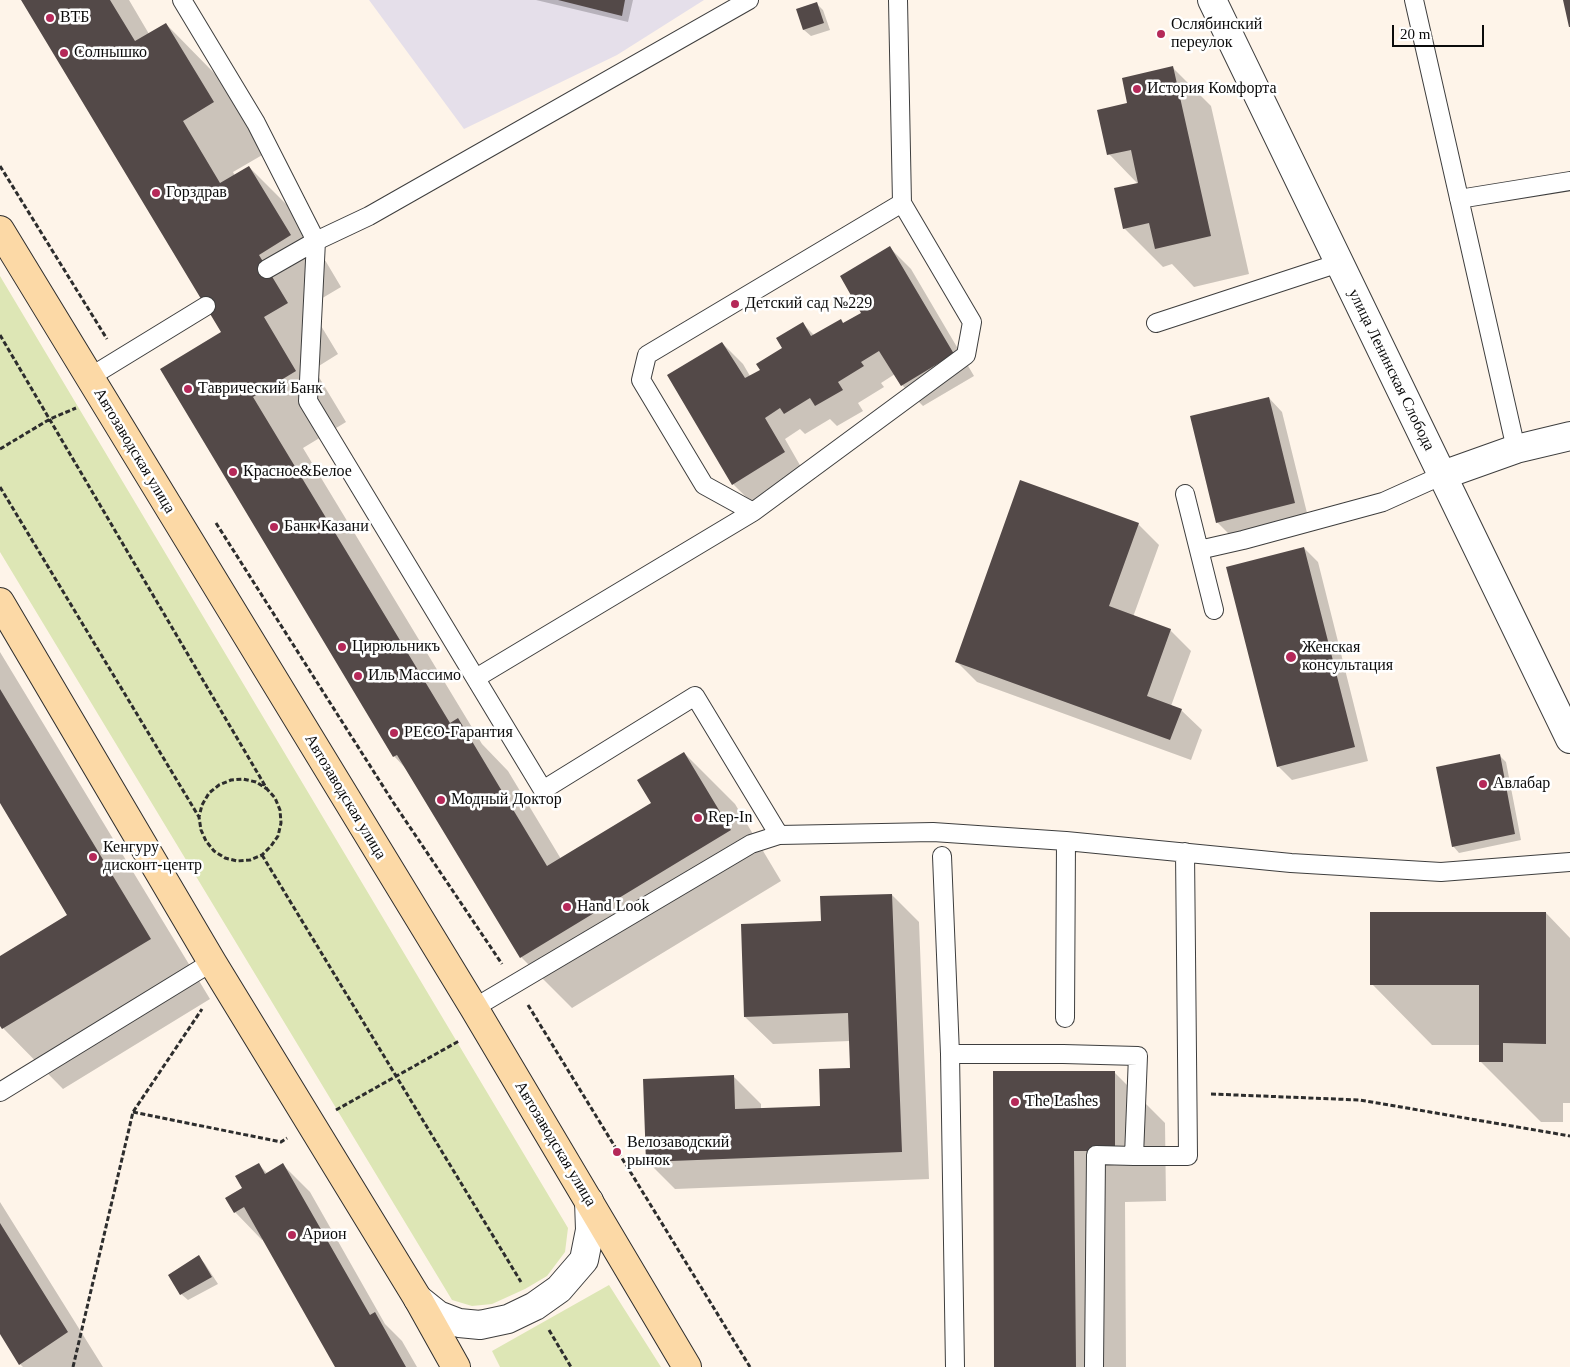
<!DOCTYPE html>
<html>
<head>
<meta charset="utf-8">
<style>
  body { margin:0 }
  #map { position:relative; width:1570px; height:1367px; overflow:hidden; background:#fef4e9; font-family:Georgia,serif }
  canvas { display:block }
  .scale { position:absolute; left:1392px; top:25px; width:92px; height:22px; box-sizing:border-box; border:2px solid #0b0b0b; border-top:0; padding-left:6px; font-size:15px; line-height:18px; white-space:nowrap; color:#0b0b0b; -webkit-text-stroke:4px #fff; paint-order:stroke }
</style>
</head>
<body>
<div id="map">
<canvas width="1570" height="1367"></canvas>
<div class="scale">20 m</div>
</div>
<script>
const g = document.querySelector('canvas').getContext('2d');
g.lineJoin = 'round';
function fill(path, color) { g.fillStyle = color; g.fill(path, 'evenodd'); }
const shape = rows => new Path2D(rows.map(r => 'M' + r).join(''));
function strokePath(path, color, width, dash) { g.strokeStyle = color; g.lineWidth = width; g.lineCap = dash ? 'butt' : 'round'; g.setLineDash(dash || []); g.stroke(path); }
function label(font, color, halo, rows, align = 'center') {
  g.font = font + ' Georgia,serif'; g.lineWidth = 5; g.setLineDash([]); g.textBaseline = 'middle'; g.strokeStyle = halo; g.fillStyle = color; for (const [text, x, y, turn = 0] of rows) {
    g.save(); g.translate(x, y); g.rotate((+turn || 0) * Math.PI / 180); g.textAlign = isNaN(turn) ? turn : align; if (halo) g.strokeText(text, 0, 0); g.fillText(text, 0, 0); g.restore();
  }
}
const industrial = shape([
  [369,0,704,0,617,55,464,129]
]);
const green = shape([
  [0,276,568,1228,565,1252,547,1276,525,1289,492,1304,472,1306,452,1300,0,552],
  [609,1285,661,1367,500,1367,492,1351]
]);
const shadow = shape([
  [22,0,129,0,149,34,166,24,216,75,264,154,233,172,235,176,249,167,300,218,341,287,309,306,338,354,314,369,346,422,303,448,482,744,508,771,561,859,653,803,684,753,735,804,781,881,572,1008,521,957,408,771,394,756,161,369,223,332],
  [536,0,633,0,628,22],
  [816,3,823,10,830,30,811,36,804,30,798,10],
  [1173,68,1211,106,1249,274,1194,287,1172,264,1163,267,1124,228,1138,184,1109,154,1129,104],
  [890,248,911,269,974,376,923,406,902,385,895,374,881,383,884,387,858,403,863,411,837,426,830,419,805,434,800,429,785,439,805,474,754,505,733,484,722,343,743,364,750,376,761,370,784,349,803,324,815,336,844,324,863,313],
  [1269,398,1282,412,1308,517,1231,536,1217,522],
  [1138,524,1159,545,1133,617,1170,630,1191,651,1171,706,1181,710,1202,730,1191,760,977,682,956,661],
  [1304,548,1318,562,1368,761,1292,780,1278,766],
  [0,652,210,999,63,1089,3,1028,0,1024,0,957,69,915,0,800],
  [1499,755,1506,762,1521,840,1459,853,1453,846],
  [892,895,919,922,929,1179,675,1189,647,1161,733,1076,761,1104,761,1109,821,1107,851,1069,850,1041,773,1044,745,1017,822,923],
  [1546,913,1570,938,1570,1103,1563,1103,1563,1122,1541,1122,1480,1061,1480,1045,1432,1045,1372,984],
  [1114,1072,1165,1123,1166,1201,1125,1202,1126,1367,996,1367,994,1073],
  [258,1164,267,1173,283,1165,310,1192,385,1324,402,1341,417,1367,337,1367,263,1239,262,1240,235,1212,244,1188],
  [0,1202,103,1367,23,1367,20,1364,0,1332],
  [199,1257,205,1264,218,1284,188,1300,181,1294]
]);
const building = shape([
  [21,0,110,0,135,41,166,23,214,102,183,121,220,183,249,166,291,235,259,255,288,303,264,317,296,371,253,397,450,723,458,718,547,866,651,803,637,780,684,752,731,830,520,958,397,755,393,757,160,369,221,332],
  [558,0,625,0,622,16],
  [1563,0,1570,0,1570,27,1569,27],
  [817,2,824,23,803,30,796,9],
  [1173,66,1211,236,1155,249,1149,223,1123,229,1114,188,1138,183,1131,150,1107,155,1097,110,1127,103,1122,78],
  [890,246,954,354,901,386,879,351,861,362,864,366,838,382,843,390,815,406,810,398,784,414,780,408,765,418,785,452,732,485,667,375,722,342,745,378,760,370,756,364,782,348,776,338,803,322,811,336,841,319,843,323,861,313,840,276],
  [1269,397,1295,503,1216,523,1190,416],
  [1020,480,1139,523,1109,606,1171,629,1147,696,1182,709,1170,740,955,662],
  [1304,547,1355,747,1277,767,1226,567],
  [0,689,151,939,2,1029,0,1026,0,956,67,915,0,803],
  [1500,754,1515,834,1452,847,1436,767],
  [892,894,902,1152,646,1162,643,1079,734,1075,735,1109,820,1106,819,1069,850,1068,848,1013,744,1017,741,924,821,921,820,896],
  [1370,912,1546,912,1546,1044,1503,1043,1503,1062,1479,1062,1479,985,1370,985],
  [993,1071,1115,1071,1115,1151,1074,1151,1076,1367,994,1367],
  [259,1163,265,1174,283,1163,370,1315,375,1312,406,1367,335,1367,244,1207,234,1213,225,1198,242,1188,235,1176],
  [0,1223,68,1332,19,1365,0,1334],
  [199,1255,212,1277,180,1295,168,1275]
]);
const path = shape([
  [0,166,107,339],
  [0,335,267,789,275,798,280,810,281,823,278,836,271,846,262,855,250,860,237,861,225,858,214,851,206,841,201,830,199,817,202,805,209,793,219,785,231,780,243,779,256,782,267,789],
  [0,449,50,419,76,408],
  [0,487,199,817],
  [216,523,393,802,502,964],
  [262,855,521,1282],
  [528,1005,750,1367],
  [1211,1094,1360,1100,1570,1136],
  [336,1110,459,1041],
  [133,1112,281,1142,287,1138],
  [549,1330,571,1367],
  [73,1367,133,1112,202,1009]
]);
const service = shape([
  [182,0,256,123,316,241,267,269],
  [749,0,369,216,316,241,308,401,543,790,695,696,779,835],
  [898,0,902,203,647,355,641,380,704,485,753,512,966,355,972,322,902,203],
  [1414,0,1516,449],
  [1459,199,1570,181],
  [1156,323,1339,263],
  [90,377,206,306],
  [1185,494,1199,550],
  [1214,610,1199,550,1243,540,1383,502,1443,475],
  [476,678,753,512],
  [942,856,950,1054],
  [474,1008,751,844,779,835,933,832,1066,841,1291,863,1441,872,1570,862],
  [1065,1018,1066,841],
  [0,1092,212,962],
  [1134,1156,1188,1156,1185,852],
  [955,1367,950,1054,1063,1054,1138,1056,1134,1156,1096,1155,1094,1367]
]);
const minor = shape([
  [1443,475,1516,449,1570,436],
  [418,1299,438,1315,459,1323,480,1325,508,1319,535,1306,559,1289,584,1260,590,1230,589,1201]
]);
const tertiary = shape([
  [1212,0,1570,739]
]);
const secondary = shape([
  [0,230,474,1008,687,1367],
  [0,602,212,962,418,1299,456,1367]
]);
const markers = [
  [50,18,5,"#b52959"],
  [1161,34,5,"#b52959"],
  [64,53,5,"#b52959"],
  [1137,89,5,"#b52959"],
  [156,193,5,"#b52959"],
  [735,304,5,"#b52959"],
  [188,389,5,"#b52959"],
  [233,472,5,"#b52959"],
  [274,527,5,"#b52959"],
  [342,647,5,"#b52959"],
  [1291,657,6,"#b52959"],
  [358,676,5,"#b52959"],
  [394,733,5,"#b52959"],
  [1483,784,5,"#b52959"],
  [441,800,5,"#b52959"],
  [698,818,5,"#b52959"],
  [93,857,5,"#b52959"],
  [567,907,5,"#b52959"],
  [1015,1102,5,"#b52959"],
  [617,1152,5,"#b52959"],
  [292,1235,5,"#b52959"]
];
const poiNames = [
  ["ВТБ",60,18],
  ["Ослябинский",1171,25],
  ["переулок",1171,43],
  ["Солнышко",74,53],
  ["История Комфорта",1147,89],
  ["Горздрав",166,193],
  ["Детский сад №229",745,304],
  ["Таврический Банк",198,389],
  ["Красное&Белое",243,472],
  ["Банк Казани",284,527],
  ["Цирюльникъ",352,647],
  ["Женская",1302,648],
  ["консультация",1302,666],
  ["Иль Массимо",368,676],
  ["РЕСО-Гарантия",404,733],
  ["Авлабар",1493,784],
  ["Модный Доктор",451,800],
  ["Rep-In",708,818],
  ["Кенгуру",103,848],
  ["дисконт-центр",103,866],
  ["Hand Look",577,907],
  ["The Lashes",1025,1102],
  ["Велозаводский",627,1143],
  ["рынок",627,1161],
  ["Арион",302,1235]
];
const streetNames = [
  ["улица Ленинская Слобода",1391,370,64],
  ["Автозаводская улица",134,451,59],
  ["Автозаводская улица",345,797,59],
  ["Автозаводская улица",555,1144,59]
];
fill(industrial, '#e5dfea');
fill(green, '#dde6b5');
fill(shadow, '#0003');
fill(building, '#534948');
strokePath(service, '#3e3e3e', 20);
strokePath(minor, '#3e3e3e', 30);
strokePath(tertiary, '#3e3e3e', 30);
strokePath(secondary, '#2d2d2d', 30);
strokePath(path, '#2d2d2d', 3, [5, 2.5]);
strokePath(service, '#fff', 18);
strokePath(minor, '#fff', 28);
strokePath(tertiary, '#fff', 28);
strokePath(secondary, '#fcd9a6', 28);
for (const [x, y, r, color] of markers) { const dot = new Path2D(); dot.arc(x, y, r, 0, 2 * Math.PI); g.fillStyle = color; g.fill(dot); strokePath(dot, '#fff', 2); }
label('16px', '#0b0b0b', '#fff', poiNames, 'left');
label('16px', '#0b0b0b', '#fff', streetNames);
</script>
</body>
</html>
